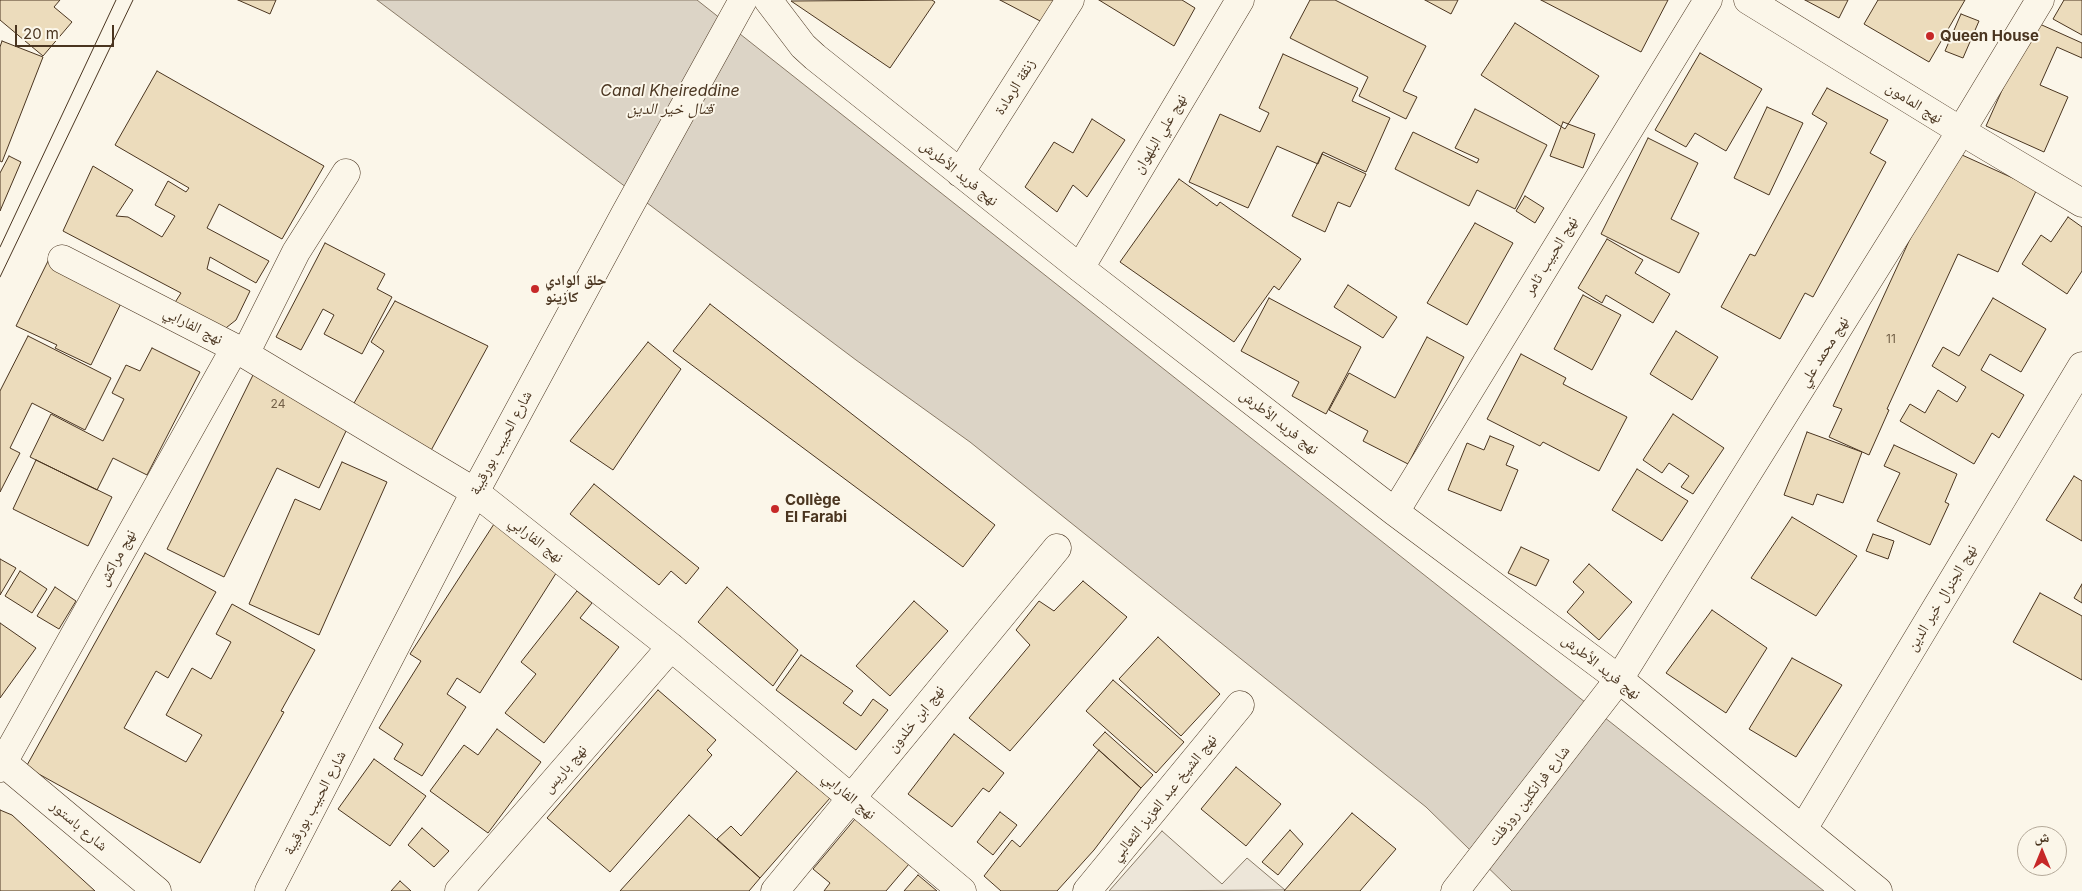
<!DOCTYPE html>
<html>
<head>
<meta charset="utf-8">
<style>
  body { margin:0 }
  #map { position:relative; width:2082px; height:891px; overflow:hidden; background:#fbf6e9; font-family:Inter,"Noto Naskh Arabic",sans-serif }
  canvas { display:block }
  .north { position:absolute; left:2017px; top:826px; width:50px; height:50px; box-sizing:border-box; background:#fbf6e9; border:1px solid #b4a999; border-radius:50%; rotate:0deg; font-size:14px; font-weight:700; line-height:20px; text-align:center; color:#4a3520 }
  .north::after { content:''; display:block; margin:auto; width:18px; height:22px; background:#c62828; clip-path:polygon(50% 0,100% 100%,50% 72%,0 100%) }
  .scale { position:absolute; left:15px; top:25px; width:99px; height:22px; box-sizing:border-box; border:2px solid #4a3520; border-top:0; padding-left:6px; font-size:15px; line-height:18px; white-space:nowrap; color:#4a3520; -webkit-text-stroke:4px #fbf6e9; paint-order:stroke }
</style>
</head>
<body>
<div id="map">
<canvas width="2082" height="891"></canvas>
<div class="north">ش</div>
<div class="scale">20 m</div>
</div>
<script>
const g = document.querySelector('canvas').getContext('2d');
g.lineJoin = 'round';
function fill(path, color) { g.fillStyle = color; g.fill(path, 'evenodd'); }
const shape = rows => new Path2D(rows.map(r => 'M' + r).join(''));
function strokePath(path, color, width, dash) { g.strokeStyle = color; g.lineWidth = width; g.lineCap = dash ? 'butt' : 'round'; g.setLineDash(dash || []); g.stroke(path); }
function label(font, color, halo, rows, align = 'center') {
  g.font = font + ' Inter,"Noto Naskh Arabic",sans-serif'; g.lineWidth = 4; g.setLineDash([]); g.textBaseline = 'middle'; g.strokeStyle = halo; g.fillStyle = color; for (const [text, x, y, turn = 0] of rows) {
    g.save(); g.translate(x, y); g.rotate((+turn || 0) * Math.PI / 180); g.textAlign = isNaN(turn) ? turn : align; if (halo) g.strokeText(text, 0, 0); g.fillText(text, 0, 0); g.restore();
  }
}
const green = shape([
  [1162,831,1222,884,1247,858,1285,890,1109,891,1162,831]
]);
const water = shape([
  [377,0,697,0,1824,891,1512,891,1426,807,970,442,856,360,377,0]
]);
const building = shape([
  [0,0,60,0,54,7,72,22,43,56,0,20,0,0],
  [238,0,276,0,270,14,238,0],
  [932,0,935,2,890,68,791,1,932,0],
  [1000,0,1054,0,1042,22,1000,0],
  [1099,0,1182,0,1195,8,1174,46,1099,0],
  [1310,0,1335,0,1426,46,1403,91,1417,97,1406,119,1359,96,1368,77,1290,38,1310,0],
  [1425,0,1458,0,1451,14,1425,0],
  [1541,0,1668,0,1641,52,1541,0],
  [1805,0,1848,0,1839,18,1805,0],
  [1878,0,1965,0,1929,62,1864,24,1878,0],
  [2064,0,2082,0,2082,35,2053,19,2064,0],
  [1961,14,1979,21,1963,58,1945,51,1961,14],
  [2033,21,2082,43,2082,58,2057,47,2040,85,2068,97,2044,152,1986,126,2033,21],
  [1515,23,1599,76,1565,129,1481,75,1515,23],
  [2,41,43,57,2,162,0,161,0,47,2,41],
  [1700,53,1762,89,1726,151,1695,133,1686,147,1655,130,1700,53],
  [1283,54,1358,88,1352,101,1390,118,1366,172,1323,152,1318,164,1277,146,1248,208,1189,182,1220,114,1260,132,1269,113,1259,108,1283,54],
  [157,71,324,166,282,239,219,204,207,228,269,261,256,283,210,257,207,269,250,291,236,320,222,331,174,304,181,293,63,231,93,166,133,190,116,216,128,217,162,237,175,216,155,205,168,181,186,192,189,188,115,145,157,71],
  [1827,88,1888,120,1870,153,1886,162,1813,297,1805,293,1780,339,1721,307,1750,254,1755,256,1827,123,1812,114,1827,88],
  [1767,107,1803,123,1769,195,1734,178,1767,107],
  [1475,109,1547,145,1515,209,1477,190,1469,206,1395,169,1413,132,1477,163,1479,159,1455,148,1475,109],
  [1092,119,1125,140,1087,197,1073,185,1057,212,1025,187,1054,142,1073,153,1092,119],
  [1563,122,1595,134,1583,168,1550,156,1563,122],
  [1648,138,1698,163,1671,219,1699,233,1679,273,1601,234,1648,138],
  [1951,150,2037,189,1998,272,1958,254,1887,409,1889,410,1869,455,1829,437,1842,409,1833,406,1951,150],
  [1322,154,1366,174,1350,207,1338,202,1325,232,1292,216,1322,154],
  [9,156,21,162,0,211,0,173,9,156],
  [1179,179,1217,206,1220,202,1301,259,1279,290,1274,286,1234,342,1120,262,1179,179],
  [1525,196,1544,208,1535,223,1516,211,1525,196],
  [2068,217,2082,227,2082,271,2067,294,2022,264,2041,235,2051,242,2068,217],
  [1475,223,1513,243,1467,325,1427,303,1475,223],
  [1607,239,1643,260,1635,273,1670,294,1653,323,1606,295,1602,303,1578,288,1607,239],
  [325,243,385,274,377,289,392,297,362,354,324,334,334,315,323,309,301,350,276,337,325,243],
  [49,259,125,295,91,365,55,348,57,345,16,326,49,259],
  [1348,285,1397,317,1383,338,1334,307,1348,285],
  [1583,295,1621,315,1592,370,1554,349,1583,295],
  [1269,298,1361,347,1326,414,1292,396,1299,382,1241,351,1269,298],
  [1993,298,2046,329,2021,372,1990,354,1981,370,2024,395,1999,438,1992,433,1974,464,1900,421,1910,404,1925,413,1938,390,1957,402,1966,387,1932,366,1943,347,1959,356,1993,298],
  [395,301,488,346,428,456,350,410,384,351,371,342,395,301],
  [710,304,995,525,963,567,673,351,710,304],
  [1676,331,1718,357,1692,400,1650,374,1676,331],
  [28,336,111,378,85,430,32,403,10,448,20,453,0,492,0,391,28,336],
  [1427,337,1464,357,1408,464,1363,441,1368,431,1329,410,1349,373,1395,398,1427,337],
  [648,342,681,369,613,470,570,441,648,342],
  [152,348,200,372,147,475,113,458,97,490,30,457,51,414,103,441,124,399,112,393,126,365,140,371,152,348],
  [1521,354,1566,378,1563,384,1627,417,1599,471,1543,442,1540,446,1487,419,1521,354],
  [255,371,347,429,319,488,277,468,224,577,167,549,255,371],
  [1673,414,1724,448,1693,494,1681,487,1689,476,1669,463,1662,473,1643,460,1673,414],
  [1807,432,1862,452,1843,503,1817,494,1813,505,1784,495,1807,432],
  [1490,436,1514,446,1506,465,1518,470,1501,511,1448,490,1467,443,1484,450,1490,436],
  [1894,445,1957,474,1945,502,1949,504,1930,545,1877,521,1900,473,1884,466,1894,445],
  [36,460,112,497,88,546,13,509,36,460],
  [342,462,387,482,319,635,249,604,295,499,320,510,342,462],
  [1637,469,1688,501,1662,541,1612,510,1637,469],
  [2074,476,2082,481,2082,541,2046,520,2074,476],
  [594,484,699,568,686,584,671,571,659,585,570,514,594,484],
  [1792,517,1857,556,1816,616,1751,578,1792,517],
  [494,524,560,567,480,693,457,678,447,694,466,707,422,776,394,759,403,744,379,728,421,661,410,654,494,524],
  [1873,534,1894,541,1888,559,1866,551,1873,534],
  [1521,547,1549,560,1536,586,1508,573,1521,547],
  [145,553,216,592,168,678,156,671,124,728,186,762,202,735,166,715,192,668,211,679,231,642,216,634,232,604,315,650,281,711,284,712,200,863,26,767,145,553],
  [0,559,16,568,0,595,0,559],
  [1589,564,1632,602,1599,640,1567,612,1584,592,1573,582,1589,564],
  [20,571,47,589,32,613,5,596,20,571],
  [1083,581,1127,617,1010,751,969,718,1030,645,1016,630,1039,601,1054,611,1083,581],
  [2082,584,2082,603,2074,598,2082,584],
  [55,587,76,601,59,629,37,616,55,587],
  [727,587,798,650,773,686,698,622,727,587],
  [577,591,592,603,580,618,619,647,544,743,505,713,536,674,521,662,577,591],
  [2040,593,2082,616,2082,680,2013,642,2040,593],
  [914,601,948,631,890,696,856,666,914,601],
  [1712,610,1767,648,1726,713,1666,673,1712,610],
  [0,623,36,648,0,698,0,623],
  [1158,637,1220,694,1181,736,1119,679,1158,637],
  [801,655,853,691,843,703,861,716,873,699,888,710,856,750,776,690,801,655],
  [1792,658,1842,685,1796,757,1749,729,1792,658],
  [1113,680,1184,742,1156,773,1086,711,1113,680],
  [658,690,716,740,707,750,712,755,610,872,547,818,658,690],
  [497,729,541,762,488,833,430,791,464,745,478,755,497,729],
  [1105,732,1153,775,1141,788,1093,745,1105,732],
  [954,734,1004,773,989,792,983,788,952,827,908,794,954,734],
  [1099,750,1141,788,1094,850,1057,891,1001,891,984,876,1012,840,1020,847,1099,750],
  [374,759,426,796,390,846,338,809,374,759],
  [1236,767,1281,804,1246,846,1201,809,1236,767],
  [797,771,830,798,760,878,717,839,731,826,741,836,797,771],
  [0,810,12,815,95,891,0,891,0,810],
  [1000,812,1017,825,993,855,977,842,1000,812],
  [1352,813,1396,849,1360,891,1284,891,1352,813],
  [689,815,760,878,749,891,620,891,689,815],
  [855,819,909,864,886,891,824,891,830,883,813,869,855,819],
  [422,828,449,851,434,867,408,845,422,828],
  [1290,830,1303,844,1278,875,1262,862,1290,830],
  [918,875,937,891,904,891,918,875],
  [400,881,411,891,391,891,400,881]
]);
const minor = shape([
  [768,0,803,46,815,57,1080,268,1395,512,1619,679,1878,891],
  [1748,0,1961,131,2082,203],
  [960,173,1070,0],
  [62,259,235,348,475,492,671,647,962,891],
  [1080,268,1240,0],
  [245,354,296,252,346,173],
  [1395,512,1708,0],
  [0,760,157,891],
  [0,768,235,348],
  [1803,829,2082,366],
  [459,891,671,647],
  [775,891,1057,548],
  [1087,891,1240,705]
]);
const tertiary = shape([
  [1455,891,1619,679,1961,131,2040,0]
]);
const secondary = shape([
  [269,891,475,492,625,214,743,0]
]);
const tram = shape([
  [0,247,116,0],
  [0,277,133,0]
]);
const markers = [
  [1930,36,5,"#c62828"],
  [535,289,5,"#c62828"],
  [775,509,5,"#c62828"]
];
const numberNames = [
  ["11",1891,339],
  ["24",278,404]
];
const poiNames = [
  ["Queen House",1940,36],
  ["حلق الوادي",545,280],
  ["كازينو",545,297],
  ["Collège",785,500],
  ["El Farabi",785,517]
];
const streetNames = [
  ["زنقة الرمادة",1015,87,-58],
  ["نهج المامون",1914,103,32],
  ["نهج علي البلهوان",1160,134,-59],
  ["نهج فريد الأطرش",959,173,39],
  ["نهج الحبيب ثامر",1551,256,-59],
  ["نهج الفارابي",193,326,27],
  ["نهج محمد علي",1824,352,-58],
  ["نهج فريد الأطرش",1279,422,38],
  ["شارع الحبيب بورقيبة",501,443,-62],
  ["نهج الفارابي",536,540,38],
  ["نهج مراكش",117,558,-61],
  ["نهج الجنرال خير الدين",1942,598,-59],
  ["نهج فريد الأطرش",1601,667,38],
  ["نهج ابن خلدون",916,719,-51],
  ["نهج باريس",565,769,-49],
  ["نهج الفارابي",849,796,40],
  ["شارع فرانكلين روزفلت",1529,796,-52],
  ["نهج الشيخ عبد العزيز الثعالبي",1164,798,-51],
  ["شارع الحبيب بورقيبة",315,803,-62],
  ["شارع باستور",79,826,40]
];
const waterNames = [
  ["Canal Kheireddine",670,91],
  ["قنال خير الدين",670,109]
];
fill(green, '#ede6d9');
strokePath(green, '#887966', 1);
fill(water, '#dcd4c6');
strokePath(water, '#887966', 1);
fill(building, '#ecdcbc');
strokePath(building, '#4a3520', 1);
strokePath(minor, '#4a3520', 29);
strokePath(tertiary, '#4a3520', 29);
strokePath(secondary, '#4a3520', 29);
strokePath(minor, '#fbf6e9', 28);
strokePath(tertiary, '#fbf6e9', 28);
strokePath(secondary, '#fbf6e9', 28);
strokePath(tram, '#4a3520', 1);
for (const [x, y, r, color] of markers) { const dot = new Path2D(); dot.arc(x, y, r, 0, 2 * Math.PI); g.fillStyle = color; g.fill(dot); strokePath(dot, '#fbf6e9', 2); }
label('12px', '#725f47', null, numberNames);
label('bold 15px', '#4a3520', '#fbf6e9', poiNames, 'left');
label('15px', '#4a3520', '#fbf6e9', streetNames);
label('italic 16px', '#4a3520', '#fbf6e9', waterNames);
</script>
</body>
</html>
